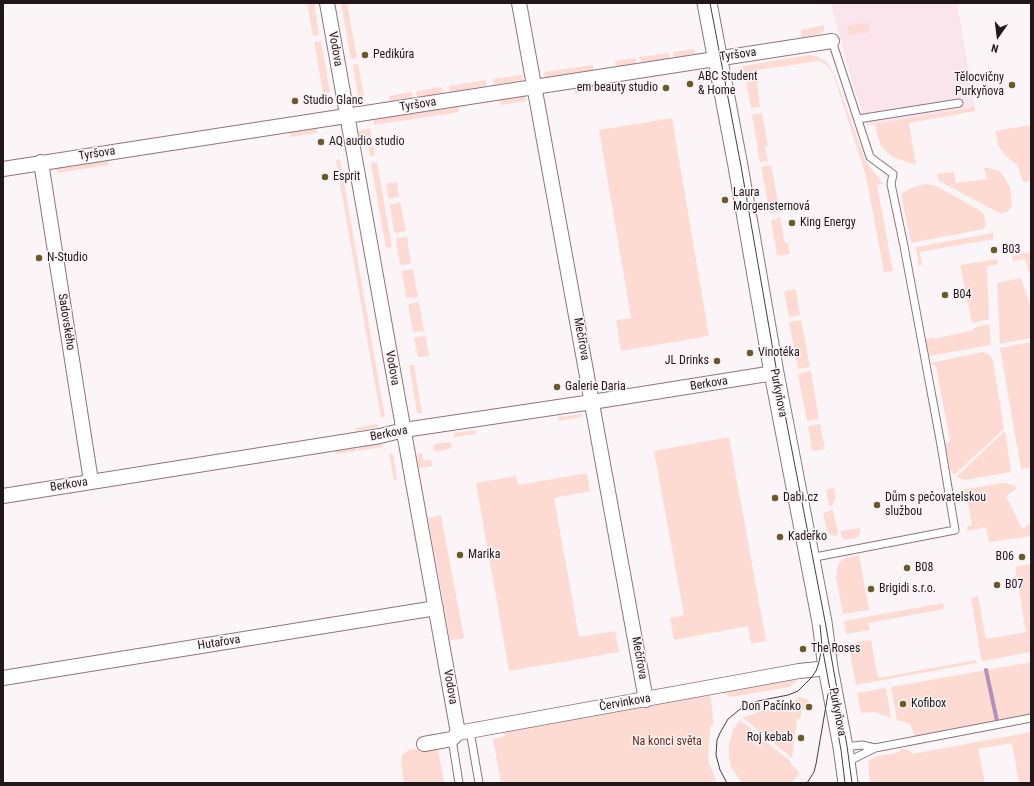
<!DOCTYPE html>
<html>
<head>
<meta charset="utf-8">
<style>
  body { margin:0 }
  #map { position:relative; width:1034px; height:786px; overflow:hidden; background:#fbf5f7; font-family:"Roboto Condensed",sans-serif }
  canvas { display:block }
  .frame { position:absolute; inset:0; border:4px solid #21171a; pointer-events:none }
  .north { position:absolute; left:978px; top:16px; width:40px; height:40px; -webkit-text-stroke:3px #fbf5f7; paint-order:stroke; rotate:194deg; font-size:11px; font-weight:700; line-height:16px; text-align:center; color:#21171a }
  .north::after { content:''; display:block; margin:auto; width:14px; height:18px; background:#21171a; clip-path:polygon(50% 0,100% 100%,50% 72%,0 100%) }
</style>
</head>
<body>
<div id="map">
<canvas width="1034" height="786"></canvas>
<div class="frame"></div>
<div class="north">N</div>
</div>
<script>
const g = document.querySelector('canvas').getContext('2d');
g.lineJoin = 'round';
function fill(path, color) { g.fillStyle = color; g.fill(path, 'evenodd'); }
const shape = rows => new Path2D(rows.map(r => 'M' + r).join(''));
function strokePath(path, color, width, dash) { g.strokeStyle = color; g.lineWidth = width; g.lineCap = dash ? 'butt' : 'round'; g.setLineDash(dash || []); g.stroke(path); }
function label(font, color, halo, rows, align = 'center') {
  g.font = font + ' "Roboto Condensed",sans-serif'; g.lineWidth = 3; g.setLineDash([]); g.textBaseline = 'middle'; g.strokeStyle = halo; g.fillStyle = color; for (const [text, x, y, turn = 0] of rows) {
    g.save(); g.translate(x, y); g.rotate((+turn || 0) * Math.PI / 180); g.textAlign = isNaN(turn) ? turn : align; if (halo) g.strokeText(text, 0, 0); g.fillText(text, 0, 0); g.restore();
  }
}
const built = shape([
  [820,3,957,3,975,107,867,126,851,78,831,4,821,5]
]);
const green = shape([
  [307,3,314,3,319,35,313,36],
  [341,3,347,3,357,58,351,59],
  [868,22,870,32,849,35,847,26],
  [824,25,824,31,821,33,802,38,801,30],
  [321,41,330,92,323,93,314,42],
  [694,49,695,55,674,58,673,52],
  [669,53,670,59,641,63,640,57],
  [809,55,816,56,827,62,835,76,865,160,883,184,877,185,893,271,884,272,866,176,834,76,827,65,819,61,757,70,759,82,757,83,760,107,751,108,743,66],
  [635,58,636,64,616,67,615,61],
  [358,64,364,96,360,97,358,95,353,65],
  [593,65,594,71,545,78,544,72],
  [522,75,523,80,494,85,493,79],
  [486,80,486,86,450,92,449,86],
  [597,84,598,90,575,94,574,88],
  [442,87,443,93,417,97,416,91],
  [412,92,412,97,390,101,389,96],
  [525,95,526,101,501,105,499,98],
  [458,105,459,112,374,125,373,118],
  [975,107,975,111,909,123,916,165,892,157,881,146,877,134,875,124],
  [762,113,768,146,765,146,768,161,760,162,752,115],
  [672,118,709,336,621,351,616,320,631,318,599,130],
  [1031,125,1031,181,1023,182,1018,166,1004,154,998,145,995,131],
  [316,127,317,133,290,137,290,131],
  [370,129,375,155,370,156,366,135,359,136,359,131],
  [108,159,108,165,58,173,56,170,55,167],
  [340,159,385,417,381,418,336,160],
  [377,162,392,247,386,248,371,163],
  [771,165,780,212,770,214,761,167],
  [984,168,989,168,999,171,1004,177,1010,187,1012,206,1008,211,1001,214,939,181,937,174,954,172,956,183,987,179],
  [397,182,399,197,389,199,386,184],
  [925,184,936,186,979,210,984,215,986,226,983,229,911,243,901,194,911,188],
  [400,202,406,231,396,233,394,232,390,205],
  [777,217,780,217,785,243,788,243,790,254,777,256,771,220,777,219],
  [993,233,994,239,920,252,922,265,919,266,916,247],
  [407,237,411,264,402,265,400,264,396,240,397,238],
  [1031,252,1031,278,1025,259,1013,261,1012,256],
  [997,259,998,264,987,266,989,319,972,323,960,265],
  [413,269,418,297,408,298,406,297,402,273,403,271],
  [1021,278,1031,308,1031,338,1000,344,997,283],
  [796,289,800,315,789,317,784,291],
  [419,302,424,331,413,332,408,305,409,304],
  [801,320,810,367,798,369,789,322],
  [989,324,991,345,929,356,925,339,933,337,933,339,974,330,974,328],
  [425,335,429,356,418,357,414,338],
  [1031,342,1031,468,1021,469,1000,348],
  [983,352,988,354,993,360,1004,429,954,475,950,469,945,444,950,441,936,366,930,363],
  [409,365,414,365,422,413,417,413],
  [811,371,819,419,807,421,798,374],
  [583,415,581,417,559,421,558,417,583,414],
  [377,424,378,427,356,431,355,428],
  [820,424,825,449,812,451,808,426],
  [475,430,476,434,454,437,454,433],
  [1005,431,1011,472,965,480,956,477],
  [729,437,766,641,751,644,748,626,674,640,670,618,684,615,654,451],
  [448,442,451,443,452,448,437,452,434,450,433,447,435,444],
  [381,443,382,447,359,451,358,448],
  [345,448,346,450,356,448,357,451,336,454,335,450],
  [422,453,423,461,431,459,432,466,419,468,417,454],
  [389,454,393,454,397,479,394,480],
  [587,473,590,491,554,498,579,637,615,631,619,652,509,671,476,483,516,476,518,485],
  [1004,483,1014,485,1017,488,1006,496,1022,529,1031,523,1031,536,989,542,986,527,968,531,967,529,967,527,972,525,967,498,962,499,962,492,965,489],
  [834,488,836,499,834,500,832,506,829,506,826,490],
  [832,510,833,511,838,532,837,535,835,536,831,535,827,531,823,513],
  [441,515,464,638,450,640,428,518],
  [860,528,860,534,856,538,845,540,842,538,840,531],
  [859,555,869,610,843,614,836,577,837,569,839,563,843,559],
  [1031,564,1031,652,983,661,981,659,971,598,978,596,986,639,1026,632,1015,567],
  [943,603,944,609,868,623,870,630,846,634,844,621],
  [871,640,878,678,976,660,976,663,856,685,848,644],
  [1031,662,1031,714,915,736,910,724,897,720,891,687],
  [800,677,795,683,789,687,731,697,727,695,724,691],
  [886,688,891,718,875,712,861,713,857,693],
  [710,693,714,724,710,727,708,760,717,783,501,783,493,739,505,736,504,731],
  [799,697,807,699,810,703,810,705,807,705,806,709,802,710,800,719,797,719,792,758,743,718,760,711,783,707,792,703],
  [740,720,791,762,791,764,800,773,791,783,742,783,731,767,729,756,729,745,733,730],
  [1031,732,1031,783,1019,783,1012,743,978,749,985,783,870,783,868,762,872,759,878,756,897,753,901,749,909,750,912,754],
  [435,747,438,750,444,783,404,783,401,763,402,755,409,750]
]);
const stream = shape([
  [986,670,997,721]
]);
const lane = shape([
  [858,119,959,103],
  [810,558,955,530,941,445,904,246,891,184,893,174,870,157,832,41],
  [470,731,479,783],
  [452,739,459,783],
  [844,747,862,745,875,748],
  [847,762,875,748,1031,718]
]);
const street = shape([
  [327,3,458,733],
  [519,3,646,700],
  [41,162,91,481],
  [3,169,832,41],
  [3,496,380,436,404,430,592,402,774,373],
  [3,678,436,608],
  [424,744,452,739,458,733,717,686,799,671,828,668]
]);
const secondary = shape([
  [707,3,738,166,774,373,822,622,828,668,843,747,848,783]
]);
const tram = shape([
  [710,3,741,166,777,373,825,621,847,746,852,783],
  [820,625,822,646,841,750,845,783],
  [727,783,720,770,716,755,717,740,720,733,728,719,744,706,758,701,788,695,798,691,811,678,816,671,819,662,821,652],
  [807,783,814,772,816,764,828,694]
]);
const markers = [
  [365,55,4,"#6a5a27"],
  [690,84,4,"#6a5a27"],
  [1012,85,4,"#6a5a27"],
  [666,88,4,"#6a5a27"],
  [295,101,4,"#6a5a27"],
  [321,142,4,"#6a5a27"],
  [325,177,4,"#6a5a27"],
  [725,200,4,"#6a5a27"],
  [792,223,4,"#6a5a27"],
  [994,250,4,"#6a5a27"],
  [39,258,4,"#6a5a27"],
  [945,295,4,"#6a5a27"],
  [750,353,4,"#6a5a27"],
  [717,361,4,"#6a5a27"],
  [557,387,4,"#6a5a27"],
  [775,498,4,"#6a5a27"],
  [877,505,4,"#6a5a27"],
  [780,537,4,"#6a5a27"],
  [460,555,4,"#6a5a27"],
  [1022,557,4,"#6a5a27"],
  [907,568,4,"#6a5a27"],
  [997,585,4,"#6a5a27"],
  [871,589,4,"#6a5a27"],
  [803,649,4,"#6a5a27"],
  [903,704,4,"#6a5a27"],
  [809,707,4,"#6a5a27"],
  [801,738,4,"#6a5a27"]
];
const streetNames = [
  ["Vodova",335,49,80],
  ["Tyršova",738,55,-8],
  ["Tyršova",418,105,-9],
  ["Tyršova",97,154,-9],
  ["Sadovského",66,322,81],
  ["Mečířova",581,339,80],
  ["Vodova",392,368,80],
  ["Berkova",709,384,-9],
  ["Purkyňova",778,393,79],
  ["Berkova",389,434,-11],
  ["Berkova",69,485,-9],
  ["Hutařova",219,643,-9],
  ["Mečířova",639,658,80],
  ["Vodova",450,687,80],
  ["Červinkova",625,703,-10],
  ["Purkyňova",837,712,79]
];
const poiNames = [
  ["Pedikúra",373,55],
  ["ABC Student",698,77],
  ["& Home",698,91],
  ["Tělocvičny",1004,78,"right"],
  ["Purkyňova",1004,92,"right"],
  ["em beauty studio",658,88,"right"],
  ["Studio Glanc",303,101],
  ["AQ audio studio",329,142],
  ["Esprit",333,177],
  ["Laura",733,193],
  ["Morgensternová",733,207],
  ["King Energy",800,223],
  ["B03",1002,250],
  ["N-Studio",47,258],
  ["B04",953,295],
  ["Vinotéka",758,353],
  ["JL Drinks",709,361,"right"],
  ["Galerie Daria",565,387],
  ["Dabi.cz",783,498],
  ["Dům s pečovatelskou",885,498],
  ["službou",885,512],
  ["Kadeřko",788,537],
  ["Marika",468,555],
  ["B06",1014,557,"right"],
  ["B08",915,568],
  ["B07",1005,585],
  ["Brigidi s.r.o.",879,589],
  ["The Roses",811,649],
  ["Kofibox",911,704],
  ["Don Pačínko",801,707,"right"],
  ["Roj kebab",793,738,"right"]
];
const parkNames = [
  ["Na konci světa",667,742]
];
fill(built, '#fbe5ec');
fill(green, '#fddbd2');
strokePath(stream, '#b190bb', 4);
strokePath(lane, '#8e767e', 9);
strokePath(street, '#8e767e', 16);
strokePath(secondary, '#8e767e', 21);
strokePath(lane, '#fff', 7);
strokePath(street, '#fff', 14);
strokePath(secondary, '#fff', 19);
strokePath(tram, '#473e40', 1);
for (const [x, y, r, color] of markers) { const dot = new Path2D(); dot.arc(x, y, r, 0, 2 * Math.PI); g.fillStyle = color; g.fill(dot); strokePath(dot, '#fbf5f7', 1.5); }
label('12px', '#21171a', '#fbf5f7', streetNames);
label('12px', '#21171a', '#fbf5f7', poiNames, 'left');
label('12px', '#6d2717', '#fbf5f7', parkNames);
</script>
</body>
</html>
